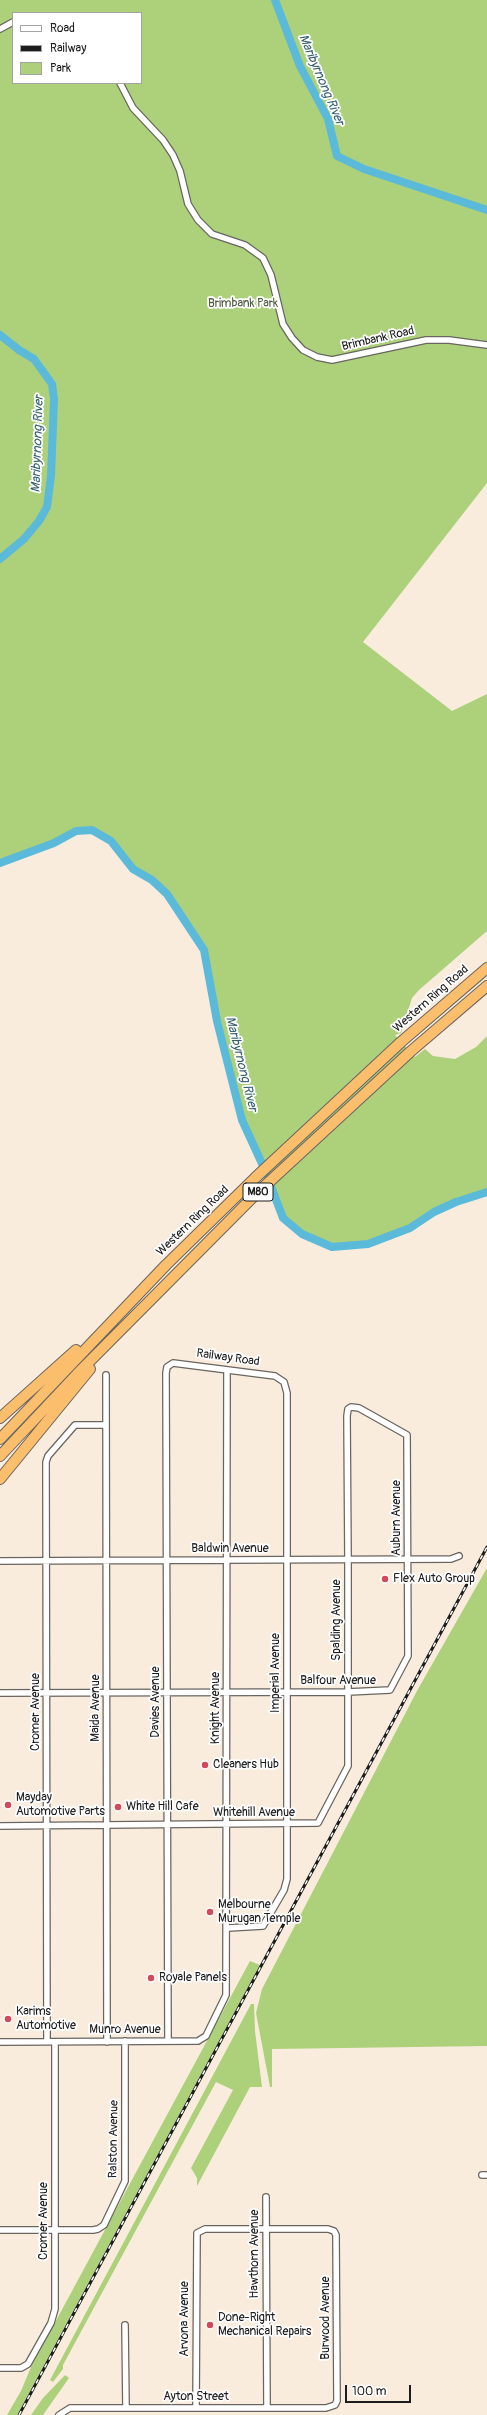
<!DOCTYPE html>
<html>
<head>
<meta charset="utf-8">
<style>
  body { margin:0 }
  #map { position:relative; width:487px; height:2415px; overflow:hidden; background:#f9ecdd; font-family:Pangolin,sans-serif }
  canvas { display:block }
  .legend { position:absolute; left:12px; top:12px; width:130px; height:72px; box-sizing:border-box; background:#fff; border:1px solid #a4a4a4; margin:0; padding:5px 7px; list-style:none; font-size:12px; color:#1c1c1c }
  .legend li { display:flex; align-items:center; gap:8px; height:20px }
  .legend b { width:20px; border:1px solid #a4a4a4 }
  .scale { position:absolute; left:345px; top:2385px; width:66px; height:18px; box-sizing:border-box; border:2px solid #1c1c1c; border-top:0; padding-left:5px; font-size:12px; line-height:14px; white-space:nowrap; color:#1c1c1c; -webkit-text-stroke:3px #fff; paint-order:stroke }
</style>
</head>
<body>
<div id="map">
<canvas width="487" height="2415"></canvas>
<ul class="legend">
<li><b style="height:5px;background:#fff"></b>Road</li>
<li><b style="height:5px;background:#1c1c1c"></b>Railway</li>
<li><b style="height:11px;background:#acd17a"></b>Park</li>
</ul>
<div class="scale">100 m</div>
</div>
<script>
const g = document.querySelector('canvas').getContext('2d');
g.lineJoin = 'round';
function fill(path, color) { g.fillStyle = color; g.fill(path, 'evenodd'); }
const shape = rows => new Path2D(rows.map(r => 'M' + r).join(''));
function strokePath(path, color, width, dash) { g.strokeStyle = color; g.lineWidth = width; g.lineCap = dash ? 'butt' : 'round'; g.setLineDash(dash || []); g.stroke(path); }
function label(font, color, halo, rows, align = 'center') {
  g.font = font + ' Pangolin,sans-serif'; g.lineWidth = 3.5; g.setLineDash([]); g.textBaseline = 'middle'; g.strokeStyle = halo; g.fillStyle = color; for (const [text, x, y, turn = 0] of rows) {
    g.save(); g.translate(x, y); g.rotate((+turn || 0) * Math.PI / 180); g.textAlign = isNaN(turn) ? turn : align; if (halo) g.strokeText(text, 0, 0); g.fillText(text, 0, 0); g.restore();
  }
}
const green = shape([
  [0,0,487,0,487,483,363,642,452,711,487,694,487,931,419,990,412,998,401,1033,395,1035,415,1057,425,1049,433,1056,455,1059,476,1047,487,1036,487,1192,456,1202,434,1212,410,1228,368,1244,332,1247,302,1234,283,1218,264,1168,242,1120,217,1021,204,950,175,905,160,887,133,869,111,841,92,830,76,831,54,843,0,863],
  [13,13,141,13,141,83,13,83],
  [487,1568,487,2046,272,2049,272,2087,270,2087,256,2013,262,1989,418,1689],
  [250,1961,260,1965,17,2415,7,2415,21,2391,31,2367],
  [251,2004,254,2004,255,2031,262,2087,250,2087,197,2186,197,2178,191,2168,233,2090,216,2082,63,2365,63,2369,53,2382,50,2380],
  [65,2375,69,2378,43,2415,31,2415,43,2398]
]);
const river = shape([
  [275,0,300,66,328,119,337,156,364,169,487,210],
  [0,335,19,350,34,359,52,384,54,399,51,476,47,507,39,521,24,539,0,559],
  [0,863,54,843,76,831,92,830,111,841,133,869,152,880,167,894,204,950,217,1021,242,1120,264,1168,283,1218,302,1234,332,1247,368,1244,410,1228,434,1212,456,1202,487,1192]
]);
const street = shape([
  [0,29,13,22],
  [120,83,133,108,163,140,173,155,180,171,188,204,198,220,212,234,245,245,263,258,271,275,283,324,292,338,303,350,317,357,332,360,426,340,449,340,487,345],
  [106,1375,107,2042],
  [0,1561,451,1559,459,1556],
  [0,1693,348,1692,390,1690,408,1656,407,1435,359,1408,351,1407,348,1409,347,1416,348,1559,348,1766,318,1823,0,1826],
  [168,2041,166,1373,167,1367,173,1363,275,1376,284,1382,287,1393,287,1879,284,1890,263,1926,228,1928],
  [0,2042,198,2041,206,2036,226,1995,227,1370],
  [47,2042,46,1462,48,1456,75,1425,106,1425],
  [482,2175,487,2175],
  [266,2197,267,2408],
  [0,2230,93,2230,98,2229,104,2225,125,2181,125,2041],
  [125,2325,126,2408],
  [0,2368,21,2368,28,2364,51,2323,55,2309,55,2042],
  [59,2415,70,2408,326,2408,335,2405,337,2401,336,2235,334,2231,328,2229,205,2229,197,2233,196,2408]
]);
const highway = shape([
  [0,1418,76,1350],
  [0,1439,166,1265,255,1178,401,1042,487,968],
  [0,1456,82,1369,255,1195,410,1052,487,986],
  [0,1479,90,1369]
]);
const rail = shape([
  [19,2415,487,1547]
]);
const markers = [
  [385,1579,4,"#d1495b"],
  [205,1765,4,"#d1495b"],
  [8,1805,4,"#d1495b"],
  [118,1807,4,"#d1495b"],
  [210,1912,4,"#d1495b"],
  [151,1978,4,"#d1495b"],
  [8,2019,4,"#d1495b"],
  [210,2325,4,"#d1495b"]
];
const shields = [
  [258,1192,30]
];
const shieldNames = [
  ["M80",258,1192]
];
const parkNames = [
  ["Brimbank Park",243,304]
];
const streetNames = [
  ["Brimbank Road",378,339,-13],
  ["Western Ring Road",431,999,-41],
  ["Western Ring Road",193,1221,-44],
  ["Railway Road",228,1358,8],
  ["Auburn Avenue",397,1518,-90],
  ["Baldwin Avenue",230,1549],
  ["Spalding Avenue",337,1620,-90],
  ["Imperial Avenue",276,1673,-90],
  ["Balfour Avenue",338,1681],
  ["Davies Avenue",156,1702,-90],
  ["Maida Avenue",96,1708,-90],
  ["Knight Avenue",216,1708,-90],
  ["Cromer Avenue",36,1712,-90],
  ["Whitehill Avenue",254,1813],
  ["Munro Avenue",125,2030],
  ["Ralston Avenue",114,2139,-89],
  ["Cromer Avenue",44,2221,-90],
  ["Hawthorn Avenue",255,2254,-90],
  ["Burwood Avenue",326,2318,-90],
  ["Arvona Avenue",185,2319,-90],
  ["Ayton Street",196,2397]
];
const poiNames = [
  ["Flex Auto Group",393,1579],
  ["Cleaners Hub",213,1765],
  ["Mayday",16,1798],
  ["Automotive Parts",16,1812],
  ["White Hill Cafe",126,1807],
  ["Melbourne",218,1905],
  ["Murugan Temple",218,1919],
  ["Royale Panels",159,1978],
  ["Karims",16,2012],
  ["Automotive",16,2026],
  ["Done-Right",218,2318],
  ["Mechanical Repairs",218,2332]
];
const waterNames = [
  ["Maribyrnong River",321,80,67],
  ["Maribyrnong River",38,444,-88],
  ["Maribyrnong River",241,1064,76]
];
fill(green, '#acd17a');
strokePath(river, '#5bbada', 8);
strokePath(street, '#696560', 8);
strokePath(highway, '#696560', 12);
strokePath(street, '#fff', 5.5);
strokePath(highway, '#fabe6d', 10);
strokePath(rail, '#1c1c1c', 3);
strokePath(rail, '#fff', 1.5, [4.5]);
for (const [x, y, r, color] of markers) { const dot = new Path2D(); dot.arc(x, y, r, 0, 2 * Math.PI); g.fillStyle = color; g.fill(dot); strokePath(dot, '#fff', 1.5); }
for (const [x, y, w] of shields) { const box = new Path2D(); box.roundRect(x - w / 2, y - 9, w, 18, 3); g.fillStyle = '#fff'; g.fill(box); strokePath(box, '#1c1c1c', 1); }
label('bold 11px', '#1c1c1c', null, shieldNames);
label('12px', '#4e5b3d', '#fff', parkNames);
label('12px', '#1c1c1c', '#fff', streetNames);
label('12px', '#1c1c1c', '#fff', poiNames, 'left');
label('italic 13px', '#386371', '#fff', waterNames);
</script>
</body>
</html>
